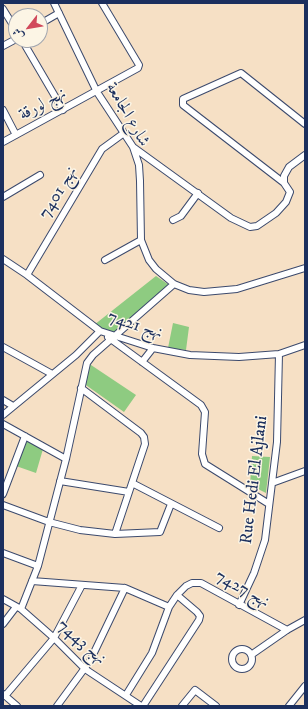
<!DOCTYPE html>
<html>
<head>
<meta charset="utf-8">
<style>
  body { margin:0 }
  #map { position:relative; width:308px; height:709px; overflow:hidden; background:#f6e0c5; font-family:"IM FELL DW Pica",Amiri,serif }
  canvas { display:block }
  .frame { position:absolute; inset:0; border:4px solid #1b2f5e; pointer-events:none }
  .north { position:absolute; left:8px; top:8px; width:40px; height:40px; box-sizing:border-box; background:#fcf5e5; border:1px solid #a2a6af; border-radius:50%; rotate:239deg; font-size:11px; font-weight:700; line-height:16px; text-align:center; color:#1b2f5e }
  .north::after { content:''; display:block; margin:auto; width:14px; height:18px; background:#d1495b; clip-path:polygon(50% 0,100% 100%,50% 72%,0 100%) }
</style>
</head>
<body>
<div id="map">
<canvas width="308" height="709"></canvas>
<div class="frame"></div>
<div class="north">ش</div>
</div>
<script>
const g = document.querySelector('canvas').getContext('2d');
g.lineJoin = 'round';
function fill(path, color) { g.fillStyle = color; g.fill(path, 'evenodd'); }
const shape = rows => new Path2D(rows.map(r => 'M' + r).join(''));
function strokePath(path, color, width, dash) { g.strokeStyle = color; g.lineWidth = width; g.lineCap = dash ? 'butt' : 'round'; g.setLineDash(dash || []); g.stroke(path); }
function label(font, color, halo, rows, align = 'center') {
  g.font = font + ' "IM FELL DW Pica",Amiri,serif'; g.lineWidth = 3; g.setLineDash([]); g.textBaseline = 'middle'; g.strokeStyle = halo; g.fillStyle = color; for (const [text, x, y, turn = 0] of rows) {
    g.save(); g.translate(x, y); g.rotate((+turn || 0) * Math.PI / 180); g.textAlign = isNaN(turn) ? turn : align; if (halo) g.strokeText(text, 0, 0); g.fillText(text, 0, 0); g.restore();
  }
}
const green = shape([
  [156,276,172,287,116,335,103,331,94,325],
  [173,323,189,327,186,350,168,348],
  [88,363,136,395,124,412,83,383],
  [26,440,43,449,36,473,16,466],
  [252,456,270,457,266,493,250,485]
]);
const minor = shape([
  [54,3,97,92,133,147,139,165,140,181,141,240,149,260,156,269,174,284,189,290,204,292,237,289,305,268],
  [3,9,16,30],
  [40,24,59,13],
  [22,40,63,110],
  [3,46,16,39],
  [3,110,16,135],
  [3,142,138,68,139,65,102,3],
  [133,147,231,218,250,227,257,226,276,213,286,202,290,192,284,183,284,176,289,167,305,155],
  [284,183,183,105,183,99,241,73,305,124],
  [3,197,40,175],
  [173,220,181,216,198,193],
  [3,259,27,275,100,331,153,348,190,355,239,357,279,354,305,345],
  [105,260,141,240],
  [27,275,102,149,124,133],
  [108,337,201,405,205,412,202,454,205,464,269,504],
  [3,347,52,374],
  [142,362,153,348],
  [81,388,141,433,144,437,145,444,115,534],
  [3,400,13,406],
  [3,415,76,355,100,331],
  [3,424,66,459],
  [60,481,129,492],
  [132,483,219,528],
  [272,483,305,471],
  [3,494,25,436],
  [3,505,49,522,80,530,115,534,160,532,171,504],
  [3,553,38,566],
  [32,581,125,588,169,607],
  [3,599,21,609,54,638,85,669,141,706],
  [239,605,254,573,265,540,277,442,279,354],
  [21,609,38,566,66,459,87,363,93,355,174,284],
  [3,624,16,607],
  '232 659a10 10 0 1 1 20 0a10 10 0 1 1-20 0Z',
  [251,655,287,630,305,620],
  [3,694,17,706],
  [126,695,152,653,169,607,177,595,186,586,192,583,201,583,287,630],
  [5,696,54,638,82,585],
  [57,706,90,661,125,588],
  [143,706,199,620,200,616,197,612,177,595],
  [182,706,195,690,216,706],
  [289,706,305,686]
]);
const streetNames = [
  ["نهج لورقة",43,105,-28],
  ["شارع الجامعة",127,115,60],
  ["نهج 7401",59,193,-59],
  ["نهج 7421",135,326,18],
  ["Rue Hedi El Ajlani",255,480,-83],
  ["نهج 7427",242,590,29],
  ["نهج 7443",81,643,41]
];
fill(green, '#8ecb81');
strokePath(minor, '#3c4a6d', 8);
strokePath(minor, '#fff', 6);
label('17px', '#1b2f5e', '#fcf5e5', streetNames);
</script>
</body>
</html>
